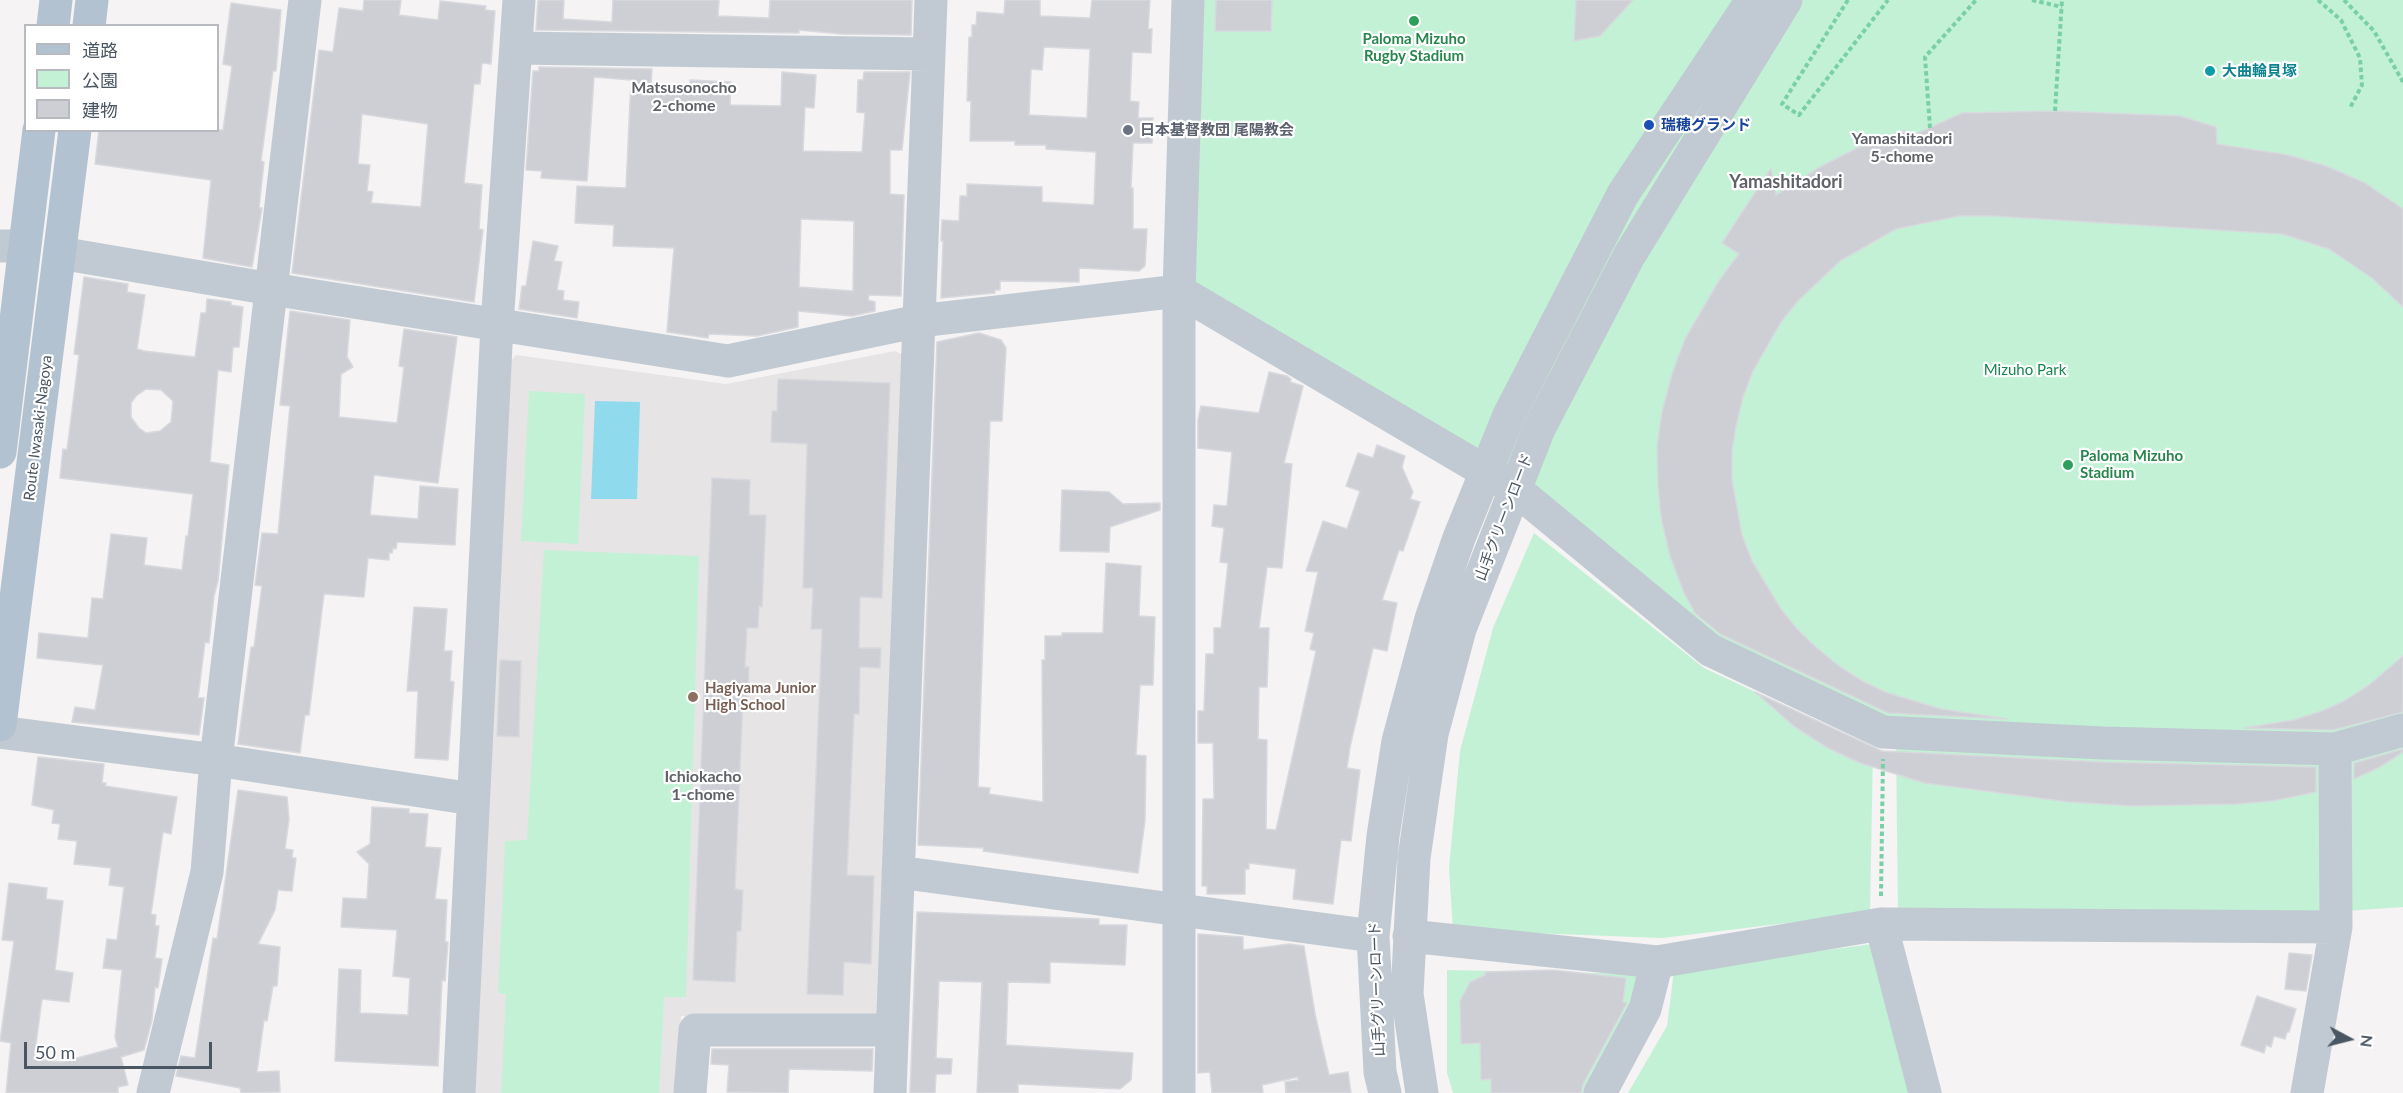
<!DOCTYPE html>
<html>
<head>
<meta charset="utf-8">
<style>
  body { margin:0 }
  #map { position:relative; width:2403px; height:1093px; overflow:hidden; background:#f5f3f3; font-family:Lato,"Noto Sans JP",sans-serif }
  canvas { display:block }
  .legend { position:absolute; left:24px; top:24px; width:195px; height:108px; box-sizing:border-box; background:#fff; border:2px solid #b7bbc0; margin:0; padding:8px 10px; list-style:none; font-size:18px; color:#4a5661 }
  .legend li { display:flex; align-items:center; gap:12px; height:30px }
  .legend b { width:30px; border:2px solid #b7bbc0 }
  .north { position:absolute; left:2319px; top:1009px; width:60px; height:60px; -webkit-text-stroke:4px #fff; paint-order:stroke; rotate:97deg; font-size:16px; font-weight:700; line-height:24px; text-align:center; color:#4a5661 }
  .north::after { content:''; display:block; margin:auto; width:21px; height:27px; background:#4a5661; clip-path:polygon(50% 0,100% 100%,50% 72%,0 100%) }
  .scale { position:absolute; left:24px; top:1042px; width:188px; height:27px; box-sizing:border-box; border:3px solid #4a5661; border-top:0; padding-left:8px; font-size:18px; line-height:21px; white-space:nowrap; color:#4a5661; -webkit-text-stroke:4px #fff; paint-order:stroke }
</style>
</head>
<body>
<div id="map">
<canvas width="2403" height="1093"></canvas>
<ul class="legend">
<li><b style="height:8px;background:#b3c2d1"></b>道路</li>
<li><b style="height:16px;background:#c3f1d5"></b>公園</li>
<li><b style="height:16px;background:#cdcfd5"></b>建物</li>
</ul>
<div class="north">N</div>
<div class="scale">50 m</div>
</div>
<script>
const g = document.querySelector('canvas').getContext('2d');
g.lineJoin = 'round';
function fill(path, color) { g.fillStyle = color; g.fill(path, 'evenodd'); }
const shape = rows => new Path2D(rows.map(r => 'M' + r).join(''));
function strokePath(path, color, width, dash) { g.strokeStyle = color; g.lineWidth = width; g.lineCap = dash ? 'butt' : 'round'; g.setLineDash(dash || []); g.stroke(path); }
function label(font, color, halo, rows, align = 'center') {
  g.font = font + ' Lato,"Noto Sans JP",sans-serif'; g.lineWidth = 4.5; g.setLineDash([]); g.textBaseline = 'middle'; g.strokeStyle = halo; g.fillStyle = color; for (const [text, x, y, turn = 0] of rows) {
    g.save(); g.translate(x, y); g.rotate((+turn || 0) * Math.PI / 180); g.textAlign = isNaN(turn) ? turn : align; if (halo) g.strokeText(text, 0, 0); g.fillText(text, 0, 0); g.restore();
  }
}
const education = shape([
  [895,351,905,356,886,1010,876,1021,681,1016,677,1093,474,1093,505,368,516,355,726,384]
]);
const green = shape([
  [1188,0,2403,0,2403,907,2287,915,1898,913,1896,745,1883,732,1710,650,1514,489,1179,291],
  [529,391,585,394,578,544,521,541],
  [1534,533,1704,668,1873,747,1870,913,1662,938,1453,930,1449,868,1460,751,1493,628],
  [544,550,699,556,686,997,664,997,659,1093,501,1093,506,994,498,993,505,841,527,840],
  [1873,944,1917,1093,1628,1093,1667,1026,1674,970],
  [1447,970,1647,974,1593,1093,1453,1093,1447,1073]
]);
const water = shape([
  [595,401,640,402,637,499,591,499]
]);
const building = shape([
  [364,0,401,0,399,15,438,20,440,1,486,6,485,10,495,11,491,64,482,63,480,84,474,84,464,183,482,185,479,229,483,230,474,302,292,273,319,50,333,52,339,8,363,11,364,0],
  [362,114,428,124,421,207,371,203,373,192,367,191,370,165,358,164,362,114],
  [538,0,564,0,563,19,612,22,613,0,719,0,718,16,769,18,770,0,912,0,911,35,842,34,799,30,799,33,536,30,538,0],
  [1005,0,1040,0,1040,16,1090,18,1092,0,1150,0,1148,29,1152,29,1151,53,1132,52,1130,101,1139,102,1138,118,1153,118,1152,143,1133,143,1131,188,1133,188,1133,229,1147,229,1145,266,1139,271,1079,268,1079,282,1000,281,1000,290,995,290,995,293,941,298,943,241,941,241,942,220,959,221,960,196,967,196,967,184,1042,187,1042,202,1094,205,1096,152,1046,149,1046,145,1015,145,1015,141,970,141,971,101,967,101,969,37,972,37,972,25,976,25,977,12,1004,14,1005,0],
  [1044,47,1090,49,1087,118,1029,115,1031,69,1042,70,1044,47],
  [1216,0,1272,0,1271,31,1215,31,1216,0],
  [1576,0,1633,0,1600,36,1574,41,1576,0],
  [231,3,281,10,276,71,273,71,261,161,264,162,259,208,262,208,252,267,203,258,211,180,95,164,99,130,223,130,232,66,223,64,231,3],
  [539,67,652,69,651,84,690,86,690,80,731,82,730,105,781,106,782,72,816,75,814,108,805,107,803,151,862,152,865,113,857,112,858,80,863,80,864,72,910,72,902,150,890,150,890,194,904,195,901,296,869,295,868,300,875,302,875,311,852,316,798,311,798,327,757,336,709,334,708,338,667,332,674,248,613,246,614,225,575,223,577,186,626,188,631,80,594,77,587,181,541,178,542,171,526,170,533,71,539,71,539,67],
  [801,219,854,221,853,291,799,287,801,219],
  [2055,111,2180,116,2216,127,2217,144,2288,155,2326,166,2365,183,2403,209,2403,307,2372,278,2329,249,2282,234,1993,216,1959,216,1896,229,1840,261,1798,301,1781,322,1753,371,1743,397,1736,426,1732,451,1732,480,1742,535,1752,561,1781,609,1797,629,1817,648,1839,666,1864,682,1888,693,1941,709,2007,719,1888,713,1720,634,1695,613,1684,593,1670,556,1661,517,1658,485,1657,446,1662,412,1672,374,1685,339,1703,308,1720,279,1739,254,1722,243,1771,168,1776,195,1820,167,1855,149,1905,130,1905,139,1962,113,2055,111],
  [533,241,558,246,554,261,562,262,557,290,564,291,563,300,579,302,577,318,519,309,522,286,526,286,533,241],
  [84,277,128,284,127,292,145,295,137,349,144,351,195,357,201,313,206,313,207,299,231,302,231,305,243,307,239,347,233,347,231,372,218,370,210,462,229,465,218,581,214,596,209,643,205,642,198,698,204,698,199,735,72,722,75,707,95,710,103,665,37,658,39,633,88,638,92,598,103,599,111,534,147,538,144,565,182,570,186,536,188,536,193,494,60,478,63,449,67,450,79,355,74,354,84,277],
  [146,389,161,390,173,401,171,422,160,431,146,433,139,428,131,417,131,403,136,396,146,389],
  [290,311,350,320,347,357,353,367,341,374,339,417,397,423,404,367,399,366,404,329,457,337,438,483,374,475,370,515,418,519,420,486,458,489,455,545,397,542,396,549,393,548,392,553,389,553,389,560,368,558,364,597,324,594,309,715,305,715,300,753,238,744,251,647,254,647,262,586,255,585,262,533,278,534,290,406,280,405,290,311],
  [979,333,1001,340,1006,348,1002,421,990,421,978,787,990,788,989,794,1043,802,1042,660,1045,660,1045,636,1062,636,1062,633,1103,633,1106,563,1141,566,1139,616,1155,617,1153,685,1140,685,1136,755,1146,756,1145,820,1138,873,983,851,984,848,918,845,937,342,979,333],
  [1269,372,1287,376,1291,379,1290,382,1303,386,1284,463,1292,464,1282,568,1267,567,1259,628,1269,628,1267,687,1259,687,1258,739,1267,740,1266,829,1276,830,1316,651,1310,649,1314,633,1305,631,1318,572,1306,571,1323,521,1347,529,1360,491,1346,486,1358,453,1373,458,1377,445,1405,456,1402,467,1413,492,1410,499,1420,502,1403,551,1399,550,1382,600,1397,603,1387,651,1373,648,1350,747,1347,768,1360,770,1351,841,1341,840,1333,904,1293,899,1296,869,1249,863,1249,869,1245,869,1245,894,1207,894,1207,886,1202,886,1203,799,1214,799,1213,743,1198,743,1198,711,1204,711,1206,654,1214,654,1214,628,1221,628,1228,563,1220,562,1224,528,1212,526,1214,505,1227,506,1232,452,1198,448,1198,420,1201,406,1259,413,1269,372],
  [778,379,890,383,882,598,860,597,859,648,881,648,880,668,860,667,859,714,854,714,847,875,874,876,871,964,844,962,843,995,807,994,822,629,811,629,813,588,803,588,807,444,771,442,772,411,777,411,778,379],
  [712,478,750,480,749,515,766,515,762,607,759,606,758,628,747,628,745,667,749,667,748,698,743,698,735,889,743,890,741,931,737,931,735,982,693,980,712,478],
  [1062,490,1109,492,1123,504,1160,503,1160,510,1110,527,1109,552,1060,551,1062,490],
  [414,607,447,609,444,651,452,651,450,681,454,682,448,760,415,758,418,691,407,691,414,607],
  [2403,656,2403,712,2333,730,2244,728,2294,720,2322,711,2344,701,2369,685,2403,656],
  [500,660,521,661,519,737,497,736,500,660],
  [1755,692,1882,751,2102,762,2316,767,2316,792,2272,801,2237,804,2134,806,2069,802,1925,783,1860,763,1828,748,1795,727,1755,692],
  [2403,749,2403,752,2380,767,2354,779,2354,763,2403,749],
  [38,757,104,764,102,783,106,783,105,786,177,797,171,834,163,832,151,914,156,915,155,926,159,926,155,958,162,959,158,988,155,987,152,1020,144,1050,121,1057,128,1085,118,1087,118,1093,6,1093,11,1043,0,1041,14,941,2,940,9,883,47,888,46,899,63,901,55,970,73,973,69,1002,42,999,34,1059,62,1062,118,1047,115,1037,122,970,103,968,107,939,117,940,124,887,109,885,111,868,74,864,77,841,58,839,60,824,52,823,54,810,32,805,38,757],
  [238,790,287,797,289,819,285,849,293,850,292,858,296,858,292,891,278,890,275,910,258,944,280,947,277,986,273,986,267,1021,264,1020,257,1072,279,1071,280,1092,241,1093,240,1088,176,1076,181,1056,195,1058,213,938,217,939,238,790],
  [372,807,409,809,409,813,428,814,425,847,441,848,435,899,447,900,445,942,448,942,445,981,442,980,438,1066,335,1061,339,969,361,970,360,1013,408,1015,410,978,393,976,397,930,341,927,343,898,367,899,369,864,357,852,370,844,372,807],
  [917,912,1099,919,1099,925,1127,925,1125,965,1050,962,1050,983,1008,982,1006,1045,1133,1053,1131,1080,1120,1089,1018,1084,1018,1093,977,1093,982,982,939,981,936,1058,952,1059,951,1074,936,1074,935,1093,910,1093,917,912],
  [1198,934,1243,937,1243,950,1289,944,1304,946,1315,1014,1329,1075,1348,1072,1351,1093,1286,1093,1285,1082,1298,1080,1298,1077,1262,1085,1263,1093,1212,1093,1210,1072,1198,1073,1198,934],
  [2289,953,2312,955,2306,991,2285,989,2289,953],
  [1553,970,1626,978,1623,1002,1627,1003,1583,1084,1581,1093,1491,1093,1491,1079,1481,1080,1480,1043,1461,1044,1460,1001,1470,982,1485,975,1485,972,1553,970],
  [2257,996,2296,1009,2289,1032,2287,1032,2285,1039,2274,1036,2271,1047,2266,1045,2264,1053,2241,1045,2257,996],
  [712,1049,873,1049,872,1071,789,1069,788,1093,727,1092,729,1065,711,1064,712,1049]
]);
const path = shape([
  [1848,0,1782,104,1799,115,1888,0],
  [2032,0,2062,7],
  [2318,0,2341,20,2360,58,2362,85,2350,108],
  [2344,0,2374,31,2403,82],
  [2055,111,2062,0],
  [1930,128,1925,57,1976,0],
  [1881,896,1883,759]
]);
const minor = shape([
  [516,48,929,54],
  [0,246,24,246],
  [60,253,271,289,728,361,919,321,1179,291,1515,489,1710,650,1883,732,2103,743,2335,749,2403,730],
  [0,732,216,760,473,799],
  [2335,749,2336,927],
  [898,872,1373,936],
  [1881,924,1925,1093],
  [1409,936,1657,962,1881,924,2336,927,2307,1093],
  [153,1093,207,872,216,760,305,0],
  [459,1093,497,325,519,0],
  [690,1093,695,1030,892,1030],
  [890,1093,931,0],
  [1179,1093,1179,291,1188,0],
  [1385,1093,1380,1072,1373,936,1383,836,1398,741,1431,619,1459,538,1509,415,1623,194,1752,0],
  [1422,1093,1407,994,1414,858,1432,734,1460,629,1539,429,1629,256,1786,0],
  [1600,1093,1645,1009,1657,962]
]);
const major = shape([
  [53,26,56,0],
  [89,26,92,0],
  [0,452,39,130],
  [0,725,75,130]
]);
const markers = [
  [1414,21,6,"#2e9e5b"],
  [2210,71,6,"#0f9aa8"],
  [1649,125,6,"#1a4fb4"],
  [1128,130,6,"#6b7280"],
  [2068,465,6,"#2e9e5b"],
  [693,697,6,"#8d6e63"]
];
const leisureNames = [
  ["Paloma Mizuho",1414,39],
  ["Rugby Stadium",1414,56],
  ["Paloma Mizuho",2080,456,"left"],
  ["Stadium",2080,473,"left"]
];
const cultureNames = [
  ["大曲輪貝塚",2222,71]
];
const transitNames = [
  ["瑞穂グランド",1661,125]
];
const worshipNames = [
  ["日本基督教団 尾陽教会",1140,130]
];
const parkNames = [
  ["Mizuho Park",2025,370]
];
const streetNames = [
  ["Route Iwasaki-Nagoya",38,428,-83],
  ["山手グリーンロード",1504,517,-69],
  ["山手グリーンロード",1377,989,-92]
];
const educationNames = [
  ["Hagiyama Junior",705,688],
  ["High School",705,705]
];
const neighbourhoodNames = [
  ["Matsusonocho",684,88],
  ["2-chome",684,106],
  ["Yamashitadori",1902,139],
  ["5-chome",1902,157],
  ["Ichiokacho",703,777],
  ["1-chome",703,795]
];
const quarterNames = [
  ["Yamashitadori",1786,182]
];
fill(education, '#e6e4e5');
fill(green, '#c3f1d5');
fill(water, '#90daee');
fill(building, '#cdcfd5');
strokePath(building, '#d7d9de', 1.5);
strokePath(path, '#7ad0a6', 4, [4.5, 3]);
strokePath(minor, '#c1cad2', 33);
strokePath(major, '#b3c2d1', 33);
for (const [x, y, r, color] of markers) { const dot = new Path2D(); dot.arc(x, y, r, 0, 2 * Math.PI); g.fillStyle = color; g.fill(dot); strokePath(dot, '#fff', 2); }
label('bold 15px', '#27864d', '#fff', leisureNames);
label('bold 15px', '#0d838f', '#fff', cultureNames, 'left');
label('bold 15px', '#164399', '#fff', transitNames, 'left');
label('bold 15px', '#5b616d', '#fff', worshipNames, 'left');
label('15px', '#17864f', '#fff', parkNames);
label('15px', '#4a5661', '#fff', streetNames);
label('bold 15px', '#785e54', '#fff', educationNames, 'left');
label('bold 16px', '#5f6368', '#fff', neighbourhoodNames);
label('bold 18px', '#5f6368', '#fff', quarterNames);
</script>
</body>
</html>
